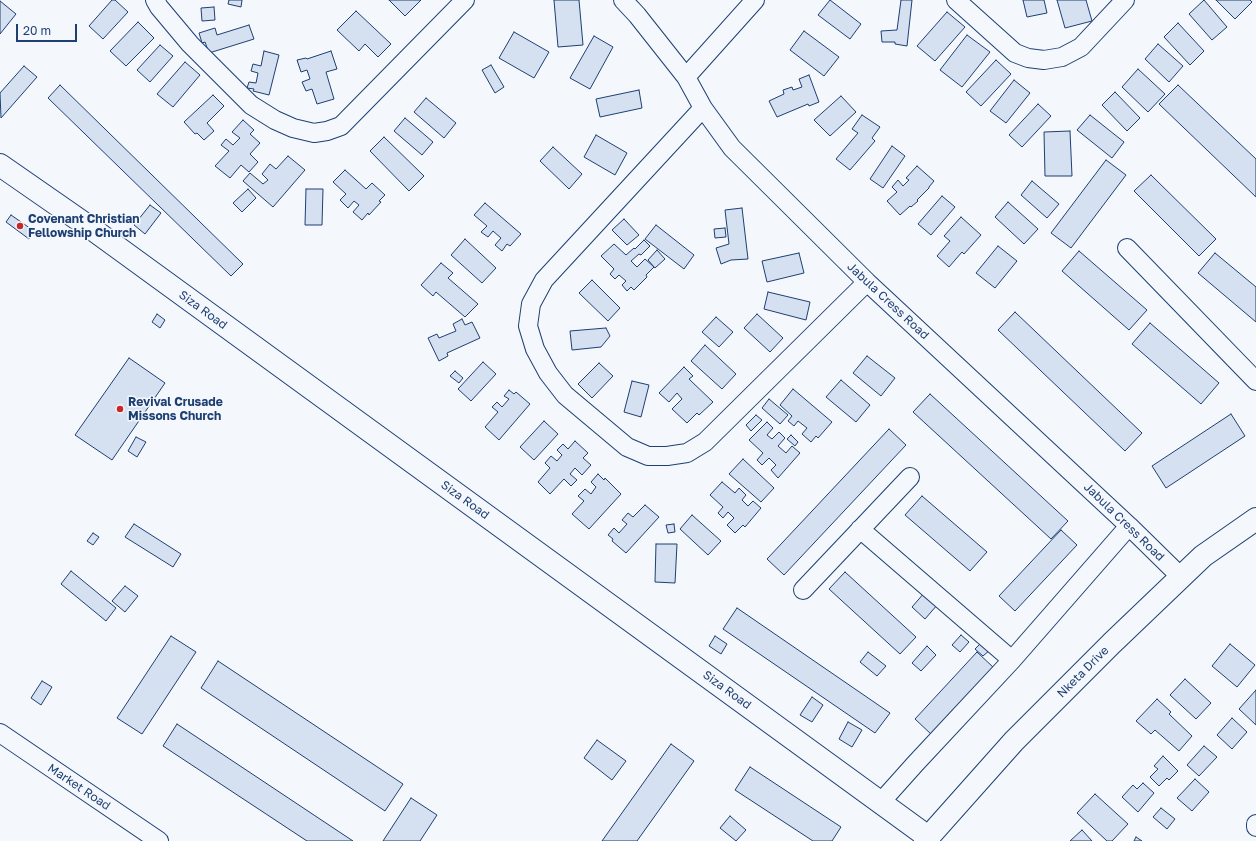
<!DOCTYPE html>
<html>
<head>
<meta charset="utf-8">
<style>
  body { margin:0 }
  #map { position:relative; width:1256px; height:841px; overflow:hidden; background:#f4f7fb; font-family:"Golos Text",sans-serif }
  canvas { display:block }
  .scale { position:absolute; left:16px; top:24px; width:61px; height:18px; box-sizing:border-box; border:2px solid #1d3f73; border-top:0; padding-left:5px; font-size:12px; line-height:14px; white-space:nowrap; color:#1d3f73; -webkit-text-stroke:3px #f4f7fb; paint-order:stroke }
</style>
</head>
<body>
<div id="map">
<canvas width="1256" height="841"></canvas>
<div class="scale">20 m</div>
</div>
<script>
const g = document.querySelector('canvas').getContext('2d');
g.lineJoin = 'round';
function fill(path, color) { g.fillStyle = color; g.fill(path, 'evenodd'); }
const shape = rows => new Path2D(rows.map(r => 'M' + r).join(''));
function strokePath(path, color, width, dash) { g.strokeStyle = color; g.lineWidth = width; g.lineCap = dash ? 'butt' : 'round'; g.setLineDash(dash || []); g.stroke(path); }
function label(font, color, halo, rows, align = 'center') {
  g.font = font + ' "Golos Text",sans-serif'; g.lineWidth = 3; g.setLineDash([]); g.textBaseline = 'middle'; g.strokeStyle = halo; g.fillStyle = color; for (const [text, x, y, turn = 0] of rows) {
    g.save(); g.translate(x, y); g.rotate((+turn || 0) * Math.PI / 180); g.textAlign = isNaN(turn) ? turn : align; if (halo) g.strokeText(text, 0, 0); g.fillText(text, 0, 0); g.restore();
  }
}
const building = shape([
  [112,0,115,0,128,12,103,39,89,26,112,0],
  [229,0,242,0,241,7,228,4,229,0],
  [389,0,421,0,405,16,389,0],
  [554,0,579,0,583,45,558,47,554,0],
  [830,0,861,24,850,39,818,15,830,0],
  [901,0,912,0,907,46,895,44,895,42,882,42,881,31,897,30,901,0],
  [1023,0,1044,0,1047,13,1027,17,1023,0],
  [1057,0,1086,0,1092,21,1065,28,1057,0],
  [1204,0,1227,27,1212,40,1189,14,1204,0],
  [1216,0,1250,0,1252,2,1235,19,1216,0],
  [0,1,16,14,0,34,0,1],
  [214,7,215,20,202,21,201,8,214,7],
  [356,11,391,44,378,57,365,44,359,51,337,30,356,11],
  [947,12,965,27,935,61,917,46,947,12],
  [138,22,154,38,126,66,110,51,138,22],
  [1178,23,1204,51,1190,65,1164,37,1178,23],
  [249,25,254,39,209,53,205,42,202,43,199,33,215,28,217,35,249,25],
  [804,31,839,57,824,76,790,50,804,31],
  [514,32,549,52,534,78,499,58,514,32],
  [967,35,990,52,962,87,940,70,967,35],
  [594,36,613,47,590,89,570,78,594,36],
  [1158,44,1183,66,1169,82,1145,59,1158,44],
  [160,45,173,56,150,82,137,70,160,45],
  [264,51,279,55,269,95,253,91,254,89,247,88,249,82,256,83,258,73,251,71,253,64,261,66,264,51],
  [331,51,337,69,326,72,334,99,317,104,312,89,306,91,302,82,310,79,307,70,301,72,297,60,306,58,307,59,331,51],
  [996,60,1011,74,981,106,966,92,996,60],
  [185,62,200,75,173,107,157,94,185,62],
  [491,65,504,87,495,93,482,70,491,65],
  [24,66,37,77,1,118,0,93,24,66],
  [1138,69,1165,94,1148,112,1122,87,1138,69],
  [809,75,819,102,809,106,808,104,777,117,769,101,784,94,783,90,792,87,793,90,802,87,799,79,809,75],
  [1014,80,1030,93,1006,123,990,111,1014,80],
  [60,85,243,264,231,276,48,98,60,85],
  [1178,85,1256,159,1256,197,1159,104,1178,85],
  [639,90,642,108,600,117,596,99,639,90],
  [1115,92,1140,118,1127,131,1102,105,1115,92],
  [213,95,224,106,207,123,214,131,204,140,197,133,195,134,184,122,213,95],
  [841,96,856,112,830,136,814,120,841,96],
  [426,98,456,123,444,138,414,112,426,98],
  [1038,104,1051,116,1022,147,1009,135,1038,104],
  [862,115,880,127,872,138,875,141,850,170,836,159,858,133,852,129,862,115],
  [1090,115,1124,142,1112,158,1077,130,1090,115],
  [405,118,433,142,422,155,394,131,405,118],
  [243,120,254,130,250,134,260,143,250,154,258,162,249,172,241,165,230,178,215,166,229,151,221,145,226,139,233,145,240,138,232,132,243,120],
  [1070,131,1072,176,1045,176,1044,132,1070,131],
  [596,135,627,153,615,175,584,157,596,135],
  [384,137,424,176,409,191,370,151,384,137],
  [892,146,905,156,883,188,870,179,892,146],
  [553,147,582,174,569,189,540,161,553,147],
  [288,156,305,170,273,207,243,181,250,173,263,184,268,180,262,174,270,164,276,169,288,156],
  [1106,160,1126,175,1071,248,1051,233,1106,160],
  [917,166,934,181,929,187,929,188,917,200,918,201,911,207,910,206,900,215,887,201,897,192,892,187,898,180,903,186,909,180,906,178,917,166],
  [345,170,366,189,372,183,385,195,379,201,381,202,369,215,368,213,362,220,353,212,359,205,354,201,348,208,340,200,346,194,333,182,345,170],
  [1151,175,1216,239,1199,256,1134,191,1151,175],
  [1032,181,1059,204,1047,218,1021,195,1032,181],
  [248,189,256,198,242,212,233,203,248,189],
  [306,189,323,189,322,225,305,225,306,189],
  [942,196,955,207,931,235,918,224,942,196],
  [1008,202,1038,229,1024,244,995,217,1008,202],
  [485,203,521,234,510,246,507,244,502,251,495,245,501,238,493,231,488,237,481,232,487,226,474,215,485,203],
  [150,205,161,213,145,234,134,225,150,205],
  [742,208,748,259,731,260,721,264,716,248,729,244,725,210,742,208],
  [11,215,34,231,29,239,6,222,11,215],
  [961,217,981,235,964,254,962,252,949,267,937,256,950,241,944,236,961,217],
  [624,219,639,235,627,245,612,230,624,219],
  [656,225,694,255,684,269,645,239,656,225],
  [725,228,726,237,715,238,714,229,725,228],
  [465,239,496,268,482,283,451,255,465,239],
  [644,240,650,246,641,255,639,254,631,261,637,267,645,259,654,267,646,275,647,277,634,290,631,287,627,291,622,285,626,281,619,275,615,279,610,274,614,269,601,256,614,244,626,255,634,248,635,249,644,240],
  [998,246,1017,261,995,288,976,273,998,246],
  [657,250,665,259,655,268,648,260,657,250],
  [1079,251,1147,310,1129,330,1062,271,1079,251],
  [799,253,804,273,767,282,762,261,799,253],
  [1215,253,1256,287,1256,322,1198,273,1215,253],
  [441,263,453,273,448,278,478,304,465,317,436,292,433,296,421,285,441,263],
  [592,280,620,308,608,321,579,293,592,280],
  [768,292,810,302,806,320,764,309,768,292],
  [1015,312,1142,433,1125,451,998,330,1015,312],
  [157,314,165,320,160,328,152,322,157,314],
  [757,314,783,338,770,352,744,328,757,314],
  [716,317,733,332,719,347,702,332,716,317],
  [462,319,465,325,472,322,480,338,447,353,448,356,439,361,428,338,437,334,439,338,456,331,453,324,462,319],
  [1150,323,1219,383,1201,404,1132,344,1150,323],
  [606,328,610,336,601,347,572,350,570,331,606,328],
  [705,345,736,374,722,389,691,361,705,345],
  [867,356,895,378,881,396,853,373,867,356],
  [129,358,165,383,112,460,75,435,129,358],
  [483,362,496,374,471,401,458,389,483,362],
  [599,363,613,376,592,398,578,384,599,363],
  [684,367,693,376,689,379,713,402,699,415,697,413,687,423,672,409,682,399,677,393,669,402,659,393,684,367],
  [455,371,463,378,459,383,450,376,455,371],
  [841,380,870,405,856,422,826,397,841,380],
  [632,381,649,385,641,417,624,412,632,381],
  [793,389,832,422,818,438,816,436,811,442,802,434,807,428,798,421,794,426,788,421,792,416,780,405,793,389],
  [509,390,514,394,516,392,530,404,499,440,485,427,498,412,492,407,497,402,502,407,509,399,504,396,509,390],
  [930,394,1068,521,1051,539,913,412,930,394],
  [769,399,788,415,780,424,762,408,769,399],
  [1231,414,1245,436,1166,488,1152,466,1231,414],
  [756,415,762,420,751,431,746,425,756,415],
  [544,421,558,434,534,460,520,447,544,421],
  [767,422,773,428,767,435,772,439,779,432,785,438,778,446,786,453,792,446,800,453,778,478,771,470,776,465,769,458,762,465,757,460,763,453,749,440,767,422],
  [889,429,906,445,784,575,767,559,889,429],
  [791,435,798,442,795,446,787,439,791,435],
  [136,437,146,442,137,457,128,451,136,437],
  [575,441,588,453,583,458,591,465,582,475,575,468,570,474,577,480,571,486,564,479,550,494,538,482,550,468,545,463,551,456,557,461,562,455,557,450,563,444,568,449,575,441],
  [743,459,774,488,761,502,729,474,743,459],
  [598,474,604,480,605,478,621,494,589,529,572,514,584,501,578,496,585,489,591,494,596,487,591,482,598,474],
  [722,482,735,493,739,488,746,495,742,500,748,506,753,501,761,508,745,527,743,525,735,533,727,525,734,518,728,512,723,518,718,513,723,507,710,495,722,482],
  [922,496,987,552,970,571,905,515,922,496],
  [645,505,659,517,626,553,612,541,613,539,608,535,614,528,619,533,627,524,622,520,628,513,633,517,645,505],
  [692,515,721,541,708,555,680,529,692,515],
  [134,524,181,554,173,567,125,537,134,524],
  [674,524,675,532,668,533,666,525,674,524],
  [1061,530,1077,545,1015,611,999,596,1061,530],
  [93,533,99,537,93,545,87,541,93,533],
  [656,544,677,544,675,583,655,582,656,544],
  [71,571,116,608,106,621,61,584,71,571],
  [845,572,916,637,900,654,829,589,845,572],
  [125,586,138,596,125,612,112,601,125,586],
  [925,592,938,604,925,619,912,607,925,592],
  [737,608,890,713,875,733,723,629,737,608],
  [961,635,969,642,960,652,952,645,961,635],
  [171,636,196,652,142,734,117,718,171,636],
  [715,636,727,644,721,654,709,646,715,636],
  [982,642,990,650,983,656,975,649,982,642],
  [1230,644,1255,665,1237,687,1212,666,1230,644],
  [927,646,936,655,921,671,912,663,927,646],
  [868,652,886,666,877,676,860,662,868,652],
  [977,652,994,668,932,735,915,719,977,652],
  [218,661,403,784,385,811,201,688,218,661],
  [1185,679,1211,703,1196,719,1170,695,1185,679],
  [42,681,52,687,41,705,31,698,42,681],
  [1256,690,1256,725,1239,709,1256,690],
  [812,697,823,705,812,722,800,715,812,697],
  [1157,699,1171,712,1169,714,1192,736,1179,751,1155,730,1151,734,1136,721,1157,699],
  [1232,718,1247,732,1232,749,1217,735,1232,718],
  [848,722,862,730,852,747,839,739,848,722],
  [177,724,353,841,307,841,163,746,177,724],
  [597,740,626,761,612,780,584,758,597,740],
  [671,744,694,761,637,841,602,841,671,744],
  [1204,746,1217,757,1199,776,1187,765,1204,746],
  [1163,756,1178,771,1169,780,1167,778,1159,786,1150,777,1158,769,1154,766,1163,756],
  [750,767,841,827,832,841,813,841,735,790,750,767],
  [1195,779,1209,792,1192,811,1177,798,1195,779],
  [1143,783,1154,793,1138,812,1122,797,1133,785,1137,789,1143,783],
  [1095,794,1128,824,1112,841,1107,841,1077,813,1095,794],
  [411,798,437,815,420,841,383,841,411,798],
  [1161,808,1175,819,1167,829,1153,817,1161,808],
  [730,816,746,830,736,841,720,828,730,816],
  [1082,830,1092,841,1070,841,1082,830],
  [1136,837,1142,841,1134,841,1136,837]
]);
const minor = shape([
  [155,0,159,7,190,44,251,105,275,120,293,128,314,133,327,131,341,126,465,0],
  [623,0,637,15,686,77,703,108,732,148,867,282,1129,526,1181,577],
  [956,0,1015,53,1028,58,1044,60,1062,57,1081,47,1125,0],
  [686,77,755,0],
  [703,108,544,280,531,304,528,326,535,349,548,373,565,395,627,447,648,456,667,456,687,453,705,442,867,282],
  [1127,248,1256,381],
  [860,529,1012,660],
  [803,590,910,477],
  [0,733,159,841],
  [881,802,915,764,1012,660,1129,526],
  [1256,824,1256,827]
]);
const tertiary = shape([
  [0,165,95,231,928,837],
  [925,841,1014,741,1112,643,1203,556,1256,519]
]);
const markers = [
  [20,226,4,"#c62828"],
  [120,409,4,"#c62828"]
];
const poiNames = [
  ["Covenant Christian",28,219],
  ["Fellowship Church",28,233],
  ["Revival Crusade",128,402],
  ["Missons Church",128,416]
];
const streetNames = [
  ["Jabula Cress Road",888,301,43],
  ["Siza Road",203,310,36],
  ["Siza Road",465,500,36],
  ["Jabula Cress Road",1124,522,44],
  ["Nketa Drive",1083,672,-45],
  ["Siza Road",727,690,36],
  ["Market Road",79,787,34]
];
fill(building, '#d5e0f0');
strokePath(building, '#1d3f73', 1);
strokePath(minor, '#1d3f73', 20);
strokePath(tertiary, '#1d3f73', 24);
strokePath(minor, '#f4f7fb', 18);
strokePath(tertiary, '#f4f7fb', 22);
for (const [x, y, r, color] of markers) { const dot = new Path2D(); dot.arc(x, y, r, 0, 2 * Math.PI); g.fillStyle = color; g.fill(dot); strokePath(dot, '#f4f7fb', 1.5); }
label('bold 12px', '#1d3f73', '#f4f7fb', poiNames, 'left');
label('12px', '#1d3f73', '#f4f7fb', streetNames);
</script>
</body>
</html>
